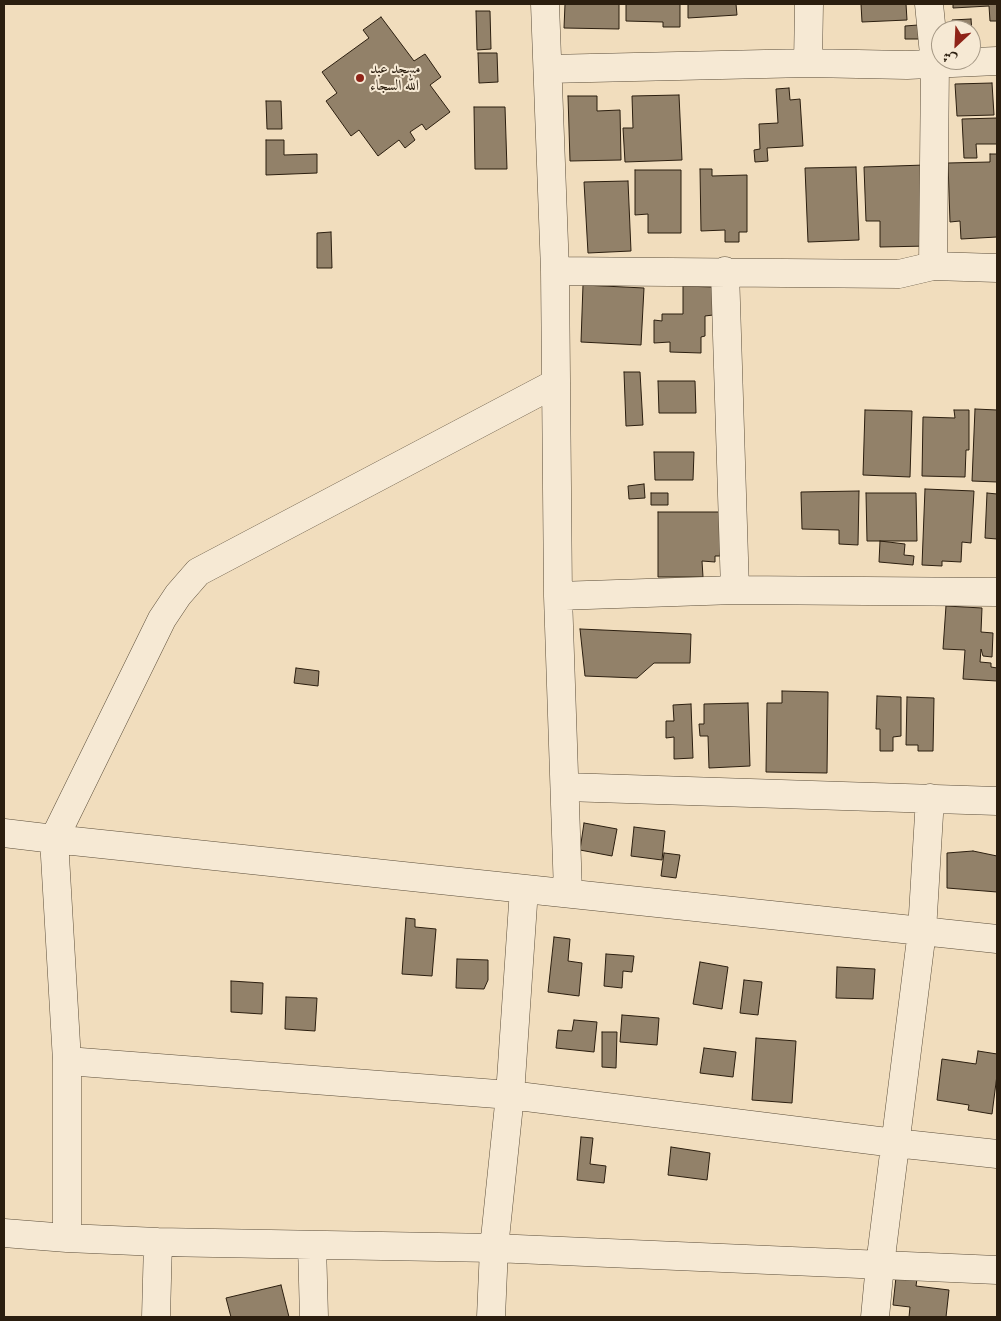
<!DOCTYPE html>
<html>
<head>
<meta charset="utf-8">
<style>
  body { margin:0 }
  #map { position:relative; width:1001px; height:1321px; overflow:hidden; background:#f1ddbd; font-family:"IM FELL French Canon",Amiri,serif }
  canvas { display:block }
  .frame { position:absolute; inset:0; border:5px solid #2b1e0f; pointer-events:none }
  .north { position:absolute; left:931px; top:20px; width:50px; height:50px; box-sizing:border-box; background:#f6e9d4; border:1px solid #a59885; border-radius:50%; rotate:205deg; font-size:14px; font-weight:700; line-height:20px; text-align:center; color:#2b1e0f }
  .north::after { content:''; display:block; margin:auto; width:18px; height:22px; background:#8f2418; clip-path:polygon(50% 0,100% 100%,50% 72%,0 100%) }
</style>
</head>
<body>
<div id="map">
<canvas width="1001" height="1321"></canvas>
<div class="frame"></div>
<div class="north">ش</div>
</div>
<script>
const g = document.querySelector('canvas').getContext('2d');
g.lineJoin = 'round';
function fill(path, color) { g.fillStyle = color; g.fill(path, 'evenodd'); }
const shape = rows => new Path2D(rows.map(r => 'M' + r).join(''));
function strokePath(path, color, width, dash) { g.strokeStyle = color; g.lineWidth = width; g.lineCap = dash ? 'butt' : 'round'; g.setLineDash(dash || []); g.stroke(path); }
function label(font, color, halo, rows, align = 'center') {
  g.font = font + ' "IM FELL French Canon",Amiri,serif'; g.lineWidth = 4; g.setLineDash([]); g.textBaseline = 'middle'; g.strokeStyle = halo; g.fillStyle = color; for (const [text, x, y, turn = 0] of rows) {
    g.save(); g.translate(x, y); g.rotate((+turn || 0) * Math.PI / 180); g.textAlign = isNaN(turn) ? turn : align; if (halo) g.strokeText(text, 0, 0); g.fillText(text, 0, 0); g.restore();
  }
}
const building = shape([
  [565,4,619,4,619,29,564,28,565,4],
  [626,4,680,4,680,27,663,27,663,22,626,21,626,4],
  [688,4,736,4,737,15,688,18,688,4],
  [861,4,906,4,907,20,862,22,861,4],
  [953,4,997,4,997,21,990,21,989,6,953,8,953,4],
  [476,11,490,11,491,49,477,50,476,11],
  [381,17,414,61,425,54,441,77,430,85,450,112,426,130,422,124,410,132,415,140,405,148,399,140,378,156,359,130,351,136,326,101,337,93,322,72,369,38,363,30,381,17],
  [971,19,972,32,971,30,953,30,952,20,971,19],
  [918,25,919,39,905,39,905,26,918,25],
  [478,53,497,53,498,82,479,83,478,53],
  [992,83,994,115,957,116,955,84,992,83],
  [789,88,790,100,800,99,803,146,767,148,768,161,755,162,754,150,760,149,759,124,778,123,776,89,789,88],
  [679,95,682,160,625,162,623,128,633,128,632,96,679,95],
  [568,96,597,96,597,111,620,110,621,160,570,161,568,96],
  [266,101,281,101,282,129,267,129,266,101],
  [474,107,505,107,507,169,475,169,474,107],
  [997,118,997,144,976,144,977,158,964,158,962,119,997,118],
  [266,140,284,140,284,155,317,154,317,173,266,175,266,140],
  [990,154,997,154,997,237,961,239,960,221,950,222,948,163,990,162,990,154],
  [925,165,928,246,880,247,880,221,866,221,864,167,925,165],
  [856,167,859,240,808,242,805,168,856,167],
  [700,169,712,169,712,176,747,175,747,232,739,232,739,242,725,242,725,230,701,231,700,169],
  [635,170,681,170,681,233,648,233,648,214,635,215,635,170],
  [628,181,631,251,588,253,584,182,628,181],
  [331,232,332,268,317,268,317,233,331,232],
  [583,285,644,288,641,345,581,342,583,285],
  [683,286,713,287,713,315,705,316,705,336,701,337,701,353,670,352,670,342,654,343,654,320,662,321,662,314,683,314,683,286],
  [624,372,640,372,643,425,626,426,624,372],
  [658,381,695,381,696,413,659,413,658,381],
  [975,409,997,410,997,482,972,481,975,409],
  [865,410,912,411,910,477,863,475,865,410],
  [954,410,969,410,969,450,966,450,965,477,922,476,923,417,955,418,954,410],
  [654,452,694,452,693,480,655,480,654,452],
  [644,484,645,498,629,499,628,486,644,484],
  [925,489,974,491,971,543,962,542,961,562,942,561,942,566,922,565,925,489],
  [859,491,858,545,839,544,839,530,802,529,801,492,859,491],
  [651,493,668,493,668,505,651,505,651,493],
  [866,493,916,493,917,541,867,541,866,493],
  [987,493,997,494,997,539,985,538,987,493],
  [658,512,725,512,720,556,715,556,715,562,702,561,703,577,658,577,658,512],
  [880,541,905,544,904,555,914,556,913,565,879,562,880,541],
  [946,606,982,608,981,632,993,633,992,657,983,656,981,649,980,662,991,663,991,667,997,668,997,681,963,679,965,650,943,649,946,606],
  [580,629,691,634,690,663,654,663,637,678,585,676,580,629],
  [296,668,319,671,318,686,294,683,296,668],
  [782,691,828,692,827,773,766,772,767,703,782,703,782,691],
  [877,696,901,697,901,736,893,737,893,751,880,751,880,729,876,729,877,696],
  [907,697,934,698,933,751,918,751,918,745,906,745,907,697],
  [748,703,750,766,709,768,708,736,700,736,699,724,704,724,704,704,748,703],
  [691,704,693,758,674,759,674,737,666,738,666,721,674,721,673,705,691,704],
  [584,823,617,829,612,856,580,850,584,823],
  [634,827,665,831,662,860,631,856,634,827],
  [973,851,997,856,997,892,947,888,947,853,973,851],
  [664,853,680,855,676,878,661,876,664,853],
  [406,918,415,919,415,927,436,929,432,976,402,974,406,918],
  [554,937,570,939,568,961,582,963,579,996,548,992,554,937],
  [606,954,634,956,632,972,623,971,622,988,604,986,606,954],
  [457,959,488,960,488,980,484,989,456,988,457,959],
  [700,962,728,967,722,1009,693,1004,700,962],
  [837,967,875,969,873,999,836,998,837,967],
  [744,980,762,982,758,1015,740,1013,744,980],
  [231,981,263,983,262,1014,231,1012,231,981],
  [286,997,317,998,315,1031,285,1029,286,997],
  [622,1015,659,1018,657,1045,620,1042,622,1015],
  [574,1020,597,1022,594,1052,556,1048,558,1030,572,1031,574,1020],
  [602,1032,617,1032,616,1068,602,1067,602,1032],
  [756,1038,796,1041,792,1103,752,1100,756,1038],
  [704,1048,736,1052,733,1077,700,1073,704,1048],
  [978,1051,997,1054,997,1075,992,1114,968,1110,969,1105,937,1100,942,1059,976,1064,978,1051],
  [581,1137,593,1138,590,1164,606,1166,604,1183,577,1180,581,1137],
  [671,1147,710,1153,707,1180,668,1175,671,1147],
  [896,1277,917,1279,916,1286,949,1290,946,1317,909,1317,910,1307,893,1305,896,1277],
  [281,1285,289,1317,231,1317,226,1298,281,1285]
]);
const minor = shape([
  [545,4,555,271,558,596,568,893],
  [929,4,935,64,933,266],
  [808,63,809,4],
  [548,69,808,63,907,65,997,61],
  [555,271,899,274,933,266,997,268],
  [725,271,735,590],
  [558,596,735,590,997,592],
  [565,787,997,801],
  [4,833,54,839,997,939],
  [67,1061,510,1095,895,1143,997,1154],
  [4,1233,67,1238,158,1242,494,1248,997,1270],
  [67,1238,67,1061,54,839,162,619,178,595,198,572,556,383],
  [312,1245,314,1317],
  [156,1317,158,1242],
  [491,1317,494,1248,510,1095,524,889],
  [875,1317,880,1265,922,931,930,798]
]);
const markers = [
  [360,78,5,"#8f2418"]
];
const poiNames = [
  ["مسجد عبد",370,69],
  ["الله السجاء",370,86]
];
fill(building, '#928169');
strokePath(building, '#2b1e0f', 1);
strokePath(minor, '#5c4e3a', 29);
strokePath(minor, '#f6e9d4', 28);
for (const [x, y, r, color] of markers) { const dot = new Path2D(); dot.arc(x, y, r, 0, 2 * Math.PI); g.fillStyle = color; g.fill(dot); strokePath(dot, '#f6e9d4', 2); }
label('15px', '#2b1e0f', '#f6e9d4', poiNames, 'left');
</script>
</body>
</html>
